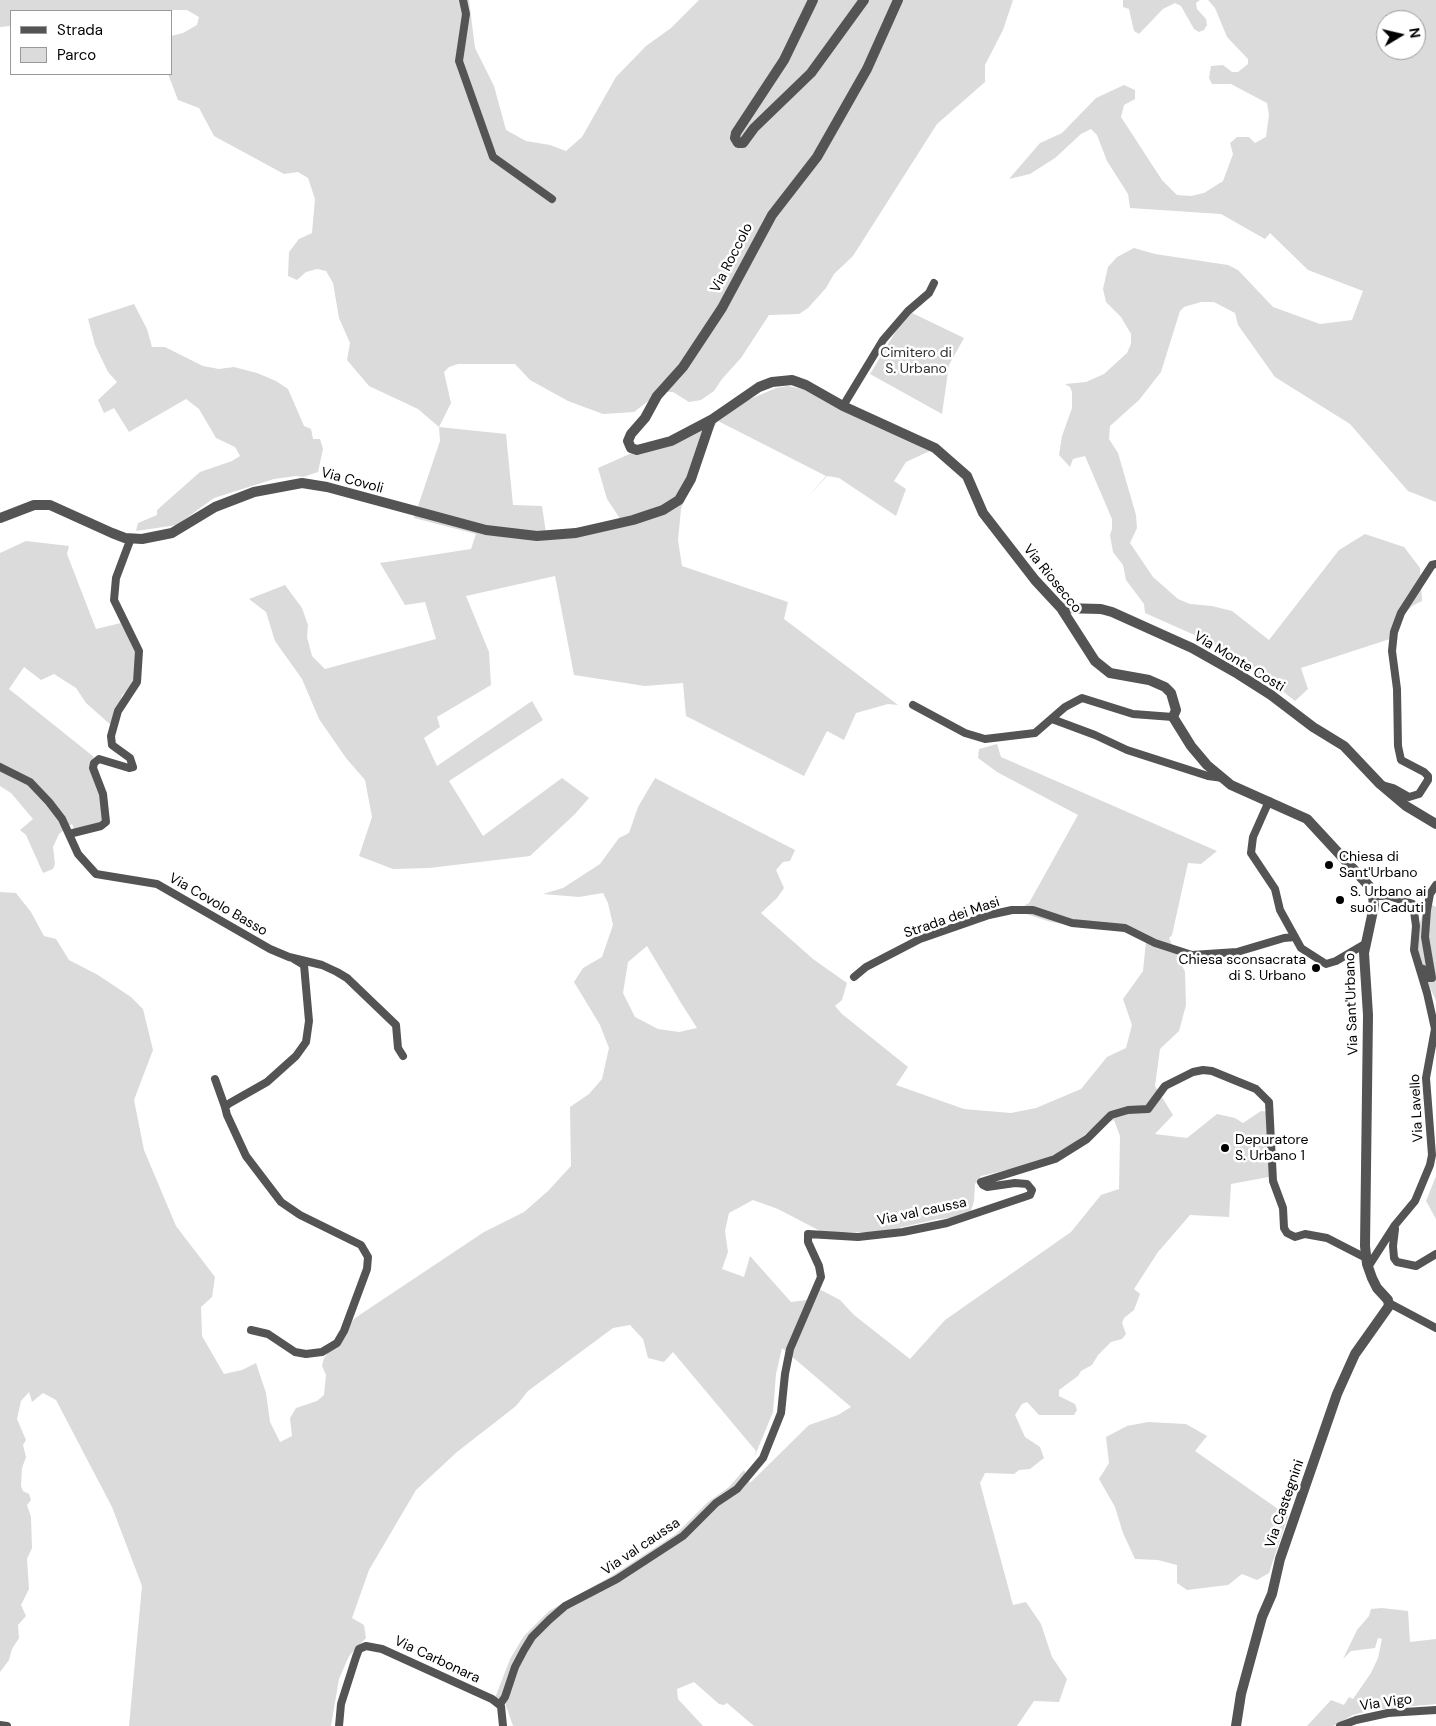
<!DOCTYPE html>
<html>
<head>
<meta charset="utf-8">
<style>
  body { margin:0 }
  #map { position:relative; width:1436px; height:1726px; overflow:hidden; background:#fff; font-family:"DM Sans",sans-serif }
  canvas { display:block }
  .legend { position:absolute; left:10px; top:10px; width:162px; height:65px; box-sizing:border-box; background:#fff; border:1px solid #999; margin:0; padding:6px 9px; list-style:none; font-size:15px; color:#000 }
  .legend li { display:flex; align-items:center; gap:10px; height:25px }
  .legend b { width:25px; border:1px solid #999 }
  .north { position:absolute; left:1376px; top:10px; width:50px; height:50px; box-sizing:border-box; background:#fff; border:1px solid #999; border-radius:50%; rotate:81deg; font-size:14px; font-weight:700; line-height:20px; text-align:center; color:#000 }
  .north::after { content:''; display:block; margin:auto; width:18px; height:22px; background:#000; clip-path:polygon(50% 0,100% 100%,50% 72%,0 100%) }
</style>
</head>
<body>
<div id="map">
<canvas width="1436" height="1726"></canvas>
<ul class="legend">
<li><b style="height:6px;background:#545454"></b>Strada</li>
<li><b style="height:14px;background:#dbdbdb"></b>Parco</li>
</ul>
<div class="north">N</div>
</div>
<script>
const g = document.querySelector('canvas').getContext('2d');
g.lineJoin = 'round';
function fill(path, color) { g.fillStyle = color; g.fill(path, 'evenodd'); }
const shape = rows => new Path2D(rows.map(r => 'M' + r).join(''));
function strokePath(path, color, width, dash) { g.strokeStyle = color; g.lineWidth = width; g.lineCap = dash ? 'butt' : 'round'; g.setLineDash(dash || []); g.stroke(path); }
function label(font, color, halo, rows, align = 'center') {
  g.font = font + ' "DM Sans",sans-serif'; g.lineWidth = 5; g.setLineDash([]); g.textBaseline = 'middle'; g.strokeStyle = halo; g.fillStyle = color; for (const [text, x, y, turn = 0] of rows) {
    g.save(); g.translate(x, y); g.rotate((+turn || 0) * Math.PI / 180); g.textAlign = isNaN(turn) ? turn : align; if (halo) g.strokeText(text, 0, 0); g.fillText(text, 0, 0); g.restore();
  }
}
const green = shape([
  [0,0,469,0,475,48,494,86,506,130,526,141,550,145,566,151,582,137,616,77,646,46,671,28,699,0,1013,0,1003,30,985,65,985,82,937,124,853,256,834,274,826,288,808,308,799,314,769,315,741,358,722,379,714,391,701,400,689,402,673,392,660,392,634,412,603,414,568,401,530,380,515,364,458,364,449,367,444,372,451,403,439,427,506,434,513,505,542,506,546,533,621,520,607,499,598,468,686,429,708,416,719,419,748,400,776,388,788,386,807,390,849,414,932,450,906,462,894,481,906,489,896,516,839,478,827,476,807,498,826,476,718,421,712,430,681,509,678,540,682,566,788,602,784,619,898,705,888,704,856,713,844,740,827,731,804,776,686,716,683,683,645,686,574,675,555,576,466,596,489,652,491,685,437,717,440,727,424,738,437,766,532,701,543,720,449,781,483,836,562,778,589,798,575,814,530,856,429,868,393,869,359,856,372,817,365,780,346,758,319,719,302,679,275,641,266,612,249,599,285,585,302,608,308,625,307,637,312,656,325,669,436,639,425,602,405,605,380,563,471,549,476,534,414,518,440,441,439,427,418,409,369,386,347,360,350,343,339,318,333,283,326,271,317,269,306,272,297,280,288,276,289,252,299,239,312,233,315,199,308,178,298,172,284,174,214,136,199,108,178,100,168,74,171,74,171,36,183,33,197,25,199,17,187,10,11,11,11,26,0,27],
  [1123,0,1200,0,1196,3,1197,9,1206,19,1207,25,1204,30,1199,32,1194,29,1181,6,1175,3,1163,9,1139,34,1134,31,1129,9,1123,7],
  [1208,0,1436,0,1436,502,1408,491,1350,424,1275,377,1238,325,1235,313,1214,302,1201,302,1184,307,1180,311,1161,372,1139,400,1110,426,1109,439,1118,453,1136,515,1137,528,1130,543,1153,577,1178,599,1190,604,1212,606,1232,611,1269,640,1339,550,1365,534,1404,547,1420,568,1422,601,1412,606,1404,614,1396,637,1301,668,1308,689,1295,701,1270,681,1208,641,1145,613,1144,604,1126,580,1123,565,1113,552,1110,535,1112,529,1112,519,1085,456,1073,459,1070,467,1059,455,1062,436,1072,408,1072,392,1070,387,1065,384,1086,382,1104,374,1127,353,1131,344,1131,334,1121,317,1106,302,1103,289,1108,267,1117,257,1134,248,1155,254,1228,265,1238,270,1273,307,1320,324,1352,320,1363,291,1308,270,1270,233,1265,239,1221,214,1130,208,1128,194,1107,161,1097,135,1091,129,1081,134,1055,158,1030,174,1009,179,1040,143,1062,133,1096,98,1124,85,1135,90,1135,99,1124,105,1121,117,1162,180,1177,195,1191,196,1204,193,1223,181,1233,154,1230,143,1237,137,1249,137,1255,143,1266,137,1269,115,1267,103,1231,84,1212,84,1209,78,1211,66,1223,65,1232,72,1238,72,1248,64,1248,59,1227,37,1215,8],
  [1386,20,1416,20,1416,50,1386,50],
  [134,304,147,329,152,347,165,347,203,366,219,369,234,367,257,373,276,381,288,389,304,426,311,429,313,439,320,439,323,449,318,472,303,477,296,476,274,479,214,498,177,525,136,531,138,523,157,515,157,510,200,472,232,461,240,456,235,447,216,438,199,409,186,399,129,432,114,408,104,413,98,400,117,382,108,372,95,345,88,319],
  [908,311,964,338,949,365,942,414,870,374],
  [26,541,69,546,67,554,96,629,125,622,136,642,137,677,129,689,122,695,112,726,86,703,76,688,54,674,41,680,24,667,9,689,94,757,92,760,110,819,107,824,76,834,72,824,59,834,53,847,55,864,53,869,43,873,26,835,20,830,33,819,11,793,0,786,0,553],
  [997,744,1001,757,1217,851,1201,864,1188,863,1172,935,1169,938,1185,972,1186,1005,1179,1031,1160,1049,1155,1086,1173,1115,1155,1134,1187,1138,1217,1114,1235,1118,1243,1123,1261,1111,1273,1112,1274,1176,1231,1184,1229,1217,1190,1215,1158,1252,1134,1289,1140,1294,1134,1310,1124,1318,1122,1323,1126,1334,1122,1339,1111,1342,1098,1355,1092,1365,1081,1371,1078,1376,1059,1390,1059,1396,1075,1404,1077,1410,1074,1415,1039,1415,1027,1402,1022,1404,1015,1415,1025,1437,1040,1447,1044,1458,1030,1469,1019,1470,1014,1474,985,1473,980,1483,1013,1605,1026,1602,1041,1624,1052,1657,1067,1679,1059,1702,1034,1701,1017,1726,754,1726,727,1703,724,1705,719,1704,694,1682,677,1689,678,1699,703,1726,513,1726,505,1703,495,1698,510,1659,524,1636,549,1611,610,1577,676,1534,708,1502,729,1487,744,1470,750,1483,809,1425,838,1415,851,1407,782,1348,776,1374,773,1412,754,1458,756,1451,673,1352,664,1362,648,1358,643,1339,630,1325,613,1328,528,1391,516,1406,457,1452,416,1490,369,1570,352,1618,364,1625,366,1638,349,1656,339,1679,331,1726,129,1726,142,1586,112,1507,56,1400,43,1393,32,1402,29,1392,21,1401,17,1419,26,1440,23,1445,26,1457,22,1468,21,1486,23,1491,29,1494,31,1500,27,1505,31,1517,32,1548,27,1559,29,1589,21,1605,26,1616,18,1625,19,1638,12,1649,9,1660,0,1672,0,892,16,893,31,912,44,936,56,939,69,960,98,975,131,997,143,1009,153,1050,134,1100,144,1150,176,1226,215,1277,212,1297,201,1307,202,1336,224,1374,242,1370,256,1363,266,1393,270,1422,280,1442,292,1436,290,1418,296,1408,317,1401,324,1395,326,1375,322,1366,324,1358,355,1318,484,1232,524,1212,548,1191,571,1166,570,1107,589,1094,602,1079,609,1048,600,1025,574,982,583,968,602,957,613,925,608,903,603,893,579,897,543,894,563,888,600,864,619,838,629,833,638,807,655,778,795,850,790,861,783,862,776,870,784,888,777,898,761,913,813,959,847,983,842,1000,835,1006,842,1014,908,1067,896,1085,964,1109,1011,1113,1036,1108,1081,1089,1107,1057,1126,1048,1132,1025,1123,999,1143,971,1146,941,1121,929,1083,927,1051,922,1026,914,1025,905,1029,903,1078,815,997,772,978,758,979,749],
  [647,946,681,1003,697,1028,679,1032,658,1029,635,1017,623,993,628,962],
  [1114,1120,1120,1136,1119,1189,1101,1195,1071,1232,945,1320,910,1359,854,1315,840,1300,823,1291,816,1288,812,1290,807,1300,791,1302,750,1256,744,1277,722,1269,728,1252,725,1231,729,1213,753,1200,778,1209,822,1232,880,1232,938,1219,969,1217,974,1201,975,1184,981,1176,1045,1161,1068,1148,1096,1126],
  [1427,902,1436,907,1436,1001,1417,959,1418,928],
  [1436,1176,1436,1219,1426,1201],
  [1148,1422,1186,1424,1207,1436,1195,1451,1288,1516,1269,1573,1257,1580,1242,1574,1228,1585,1187,1590,1177,1583,1177,1565,1158,1560,1135,1559,1123,1533,1115,1507,1099,1479,1109,1463,1106,1437,1127,1426],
  [1382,1608,1408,1611,1410,1642,1436,1639,1436,1704,1372,1710,1353,1715,1333,1726,1307,1726,1331,1700,1344,1705,1349,1697,1353,1699,1371,1673,1378,1658,1382,1639,1378,1638,1375,1648,1351,1651,1343,1659,1357,1630,1369,1616,1371,1609]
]);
const minor = shape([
  [463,0,466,14,459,61,493,157,552,199],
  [843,406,883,340,908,311,929,293,934,283],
  [913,705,965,733,985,739,1035,733,1065,707,1082,698,1133,714,1173,717],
  [1052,719,1095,735,1127,750,1208,776,1223,778],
  [0,767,30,782,49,802,62,819,78,854,96,874,157,884,270,949,289,957,322,965,337,972,347,978,396,1025,398,1048,403,1056],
  [1382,785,1393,788,1409,797,1419,794,1428,780,1428,776,1424,772,1401,760,1398,746,1397,689,1392,651,1394,632,1401,613,1432,565,1436,564],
  [1269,801,1253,837,1251,853,1275,889,1280,910,1301,948,1326,964,1336,961,1365,944],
  [69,834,101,826,106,822,103,794,93,768,94,763,99,759,129,768,133,767,130,758,112,745,111,736,118,711,137,682,139,651,114,600,116,578,131,538],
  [1423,969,1427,978,1432,978,1425,937,1427,910,1430,894,1436,885],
  [854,977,866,967,920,939,989,915,1012,910,1033,910,1072,923,1125,928,1155,943,1192,955,1237,952,1284,938,1295,937],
  [215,1079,225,1107],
  [1395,1229,1393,1246,1394,1258,1397,1262,1416,1266,1436,1254],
  [1368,1267,1395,1225,1415,1201,1430,1165,1432,1155,1426,1078,1435,1029,1427,993,1414,950,1416,926,1413,904,1389,896,1373,896],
  [1389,1303,1436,1328],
  [251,1330,268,1334,295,1352,306,1354,322,1352,337,1343,344,1331,367,1269,368,1257,361,1245,300,1215,281,1202,246,1156,227,1115,225,1107,230,1103,267,1082,296,1056,306,1042,309,1021,304,965,294,959],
  [500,1704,505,1697,515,1667,524,1650,532,1637,549,1620,565,1606,617,1579,683,1536,716,1503,737,1489,763,1458,781,1413,785,1374,790,1349,821,1277,819,1266,808,1242,808,1234,858,1237,903,1232,947,1223,1030,1195,1032,1190,1027,1184,1015,1183,987,1187,983,1185,981,1182,1055,1159,1087,1139,1111,1115,1128,1110,1148,1109,1165,1086,1193,1072,1203,1070,1212,1071,1256,1089,1269,1102,1273,1181,1283,1208,1284,1228,1287,1233,1295,1237,1305,1234,1327,1238,1366,1258],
  [0,1725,7,1726],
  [339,1726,341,1704,356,1657,359,1649,366,1646,382,1649,492,1699,501,1706,503,1726],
  [1340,1726,1356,1720,1388,1713,1436,1710]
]);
const tertiary = shape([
  [813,0,784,60,736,133,735,138,738,143,743,143,754,128,811,73,864,0],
  [898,0,867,69,817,157,772,215,722,308,683,367,657,396,645,418,631,434,628,441,631,448,637,450,671,441,711,420,759,387,772,382,792,380,806,385,843,406,935,448,967,476,983,513,1035,580,1061,608,1095,661,1110,673,1149,680,1165,687,1171,693,1176,710,1173,717,1191,746,1207,765,1231,785,1307,819,1369,886,1373,896,1374,906,1364,953,1368,1015,1365,1246,1367,1264,1372,1278,1377,1288,1388,1300,1389,1306,1355,1354,1337,1394,1280,1559,1272,1594,1262,1617,1241,1694,1236,1726],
  [0,518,34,505,50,505,112,533,125,538,142,539,172,533,215,507,254,492,302,483,327,487,486,530,537,536,576,533,633,520,663,510,679,500,691,479,711,420],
  [1061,608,1101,609,1112,612,1192,648,1238,674,1271,695,1313,727,1344,746,1380,784,1406,806,1436,824]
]);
const markers = [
  [1329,865,5,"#000"],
  [1340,900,5,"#000"],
  [1316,968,5,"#000"],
  [1225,1148,5,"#000"]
];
const streetNames = [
  ["Via Roccolo",732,258,-63],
  ["Via Covoli",352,481,15],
  ["Via Riosecco",1052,579,51],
  ["Via Monte Costi",1239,662,31],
  ["Via Covolo Basso",218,905,30],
  ["Strada dei Masi",952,918,-19],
  ["Via Sant'Urbano",1352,1004,-92],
  ["Via Lavello",1417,1108,-93],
  ["Via val caussa",922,1212,-12],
  ["Via Castegnini",1285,1504,-71],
  ["Via val caussa",641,1547,-34],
  ["Via Carbonara",437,1660,25],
  ["Via Vigo",1386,1703,-8]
];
const parkNames = [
  ["Cimitero di",916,353],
  ["S. Urbano",916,369]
];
const poiNames = [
  ["Chiesa di",1339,857],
  ["Sant'Urbano",1339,873],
  ["S. Urbano ai",1350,892],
  ["suoi Caduti",1350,908],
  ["Chiesa sconsacrata",1306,960,"right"],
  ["di S. Urbano",1306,976,"right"],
  ["Depuratore",1235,1140],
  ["S. Urbano 1",1235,1156]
];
fill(green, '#dbdbdb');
strokePath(minor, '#545454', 8);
strokePath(tertiary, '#545454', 10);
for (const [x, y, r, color] of markers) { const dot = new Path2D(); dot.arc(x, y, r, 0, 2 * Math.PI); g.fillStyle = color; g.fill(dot); strokePath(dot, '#fff', 2); }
label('14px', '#000', '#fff', streetNames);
label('14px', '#323232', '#fff', parkNames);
label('14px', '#000', '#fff', poiNames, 'left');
</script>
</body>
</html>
